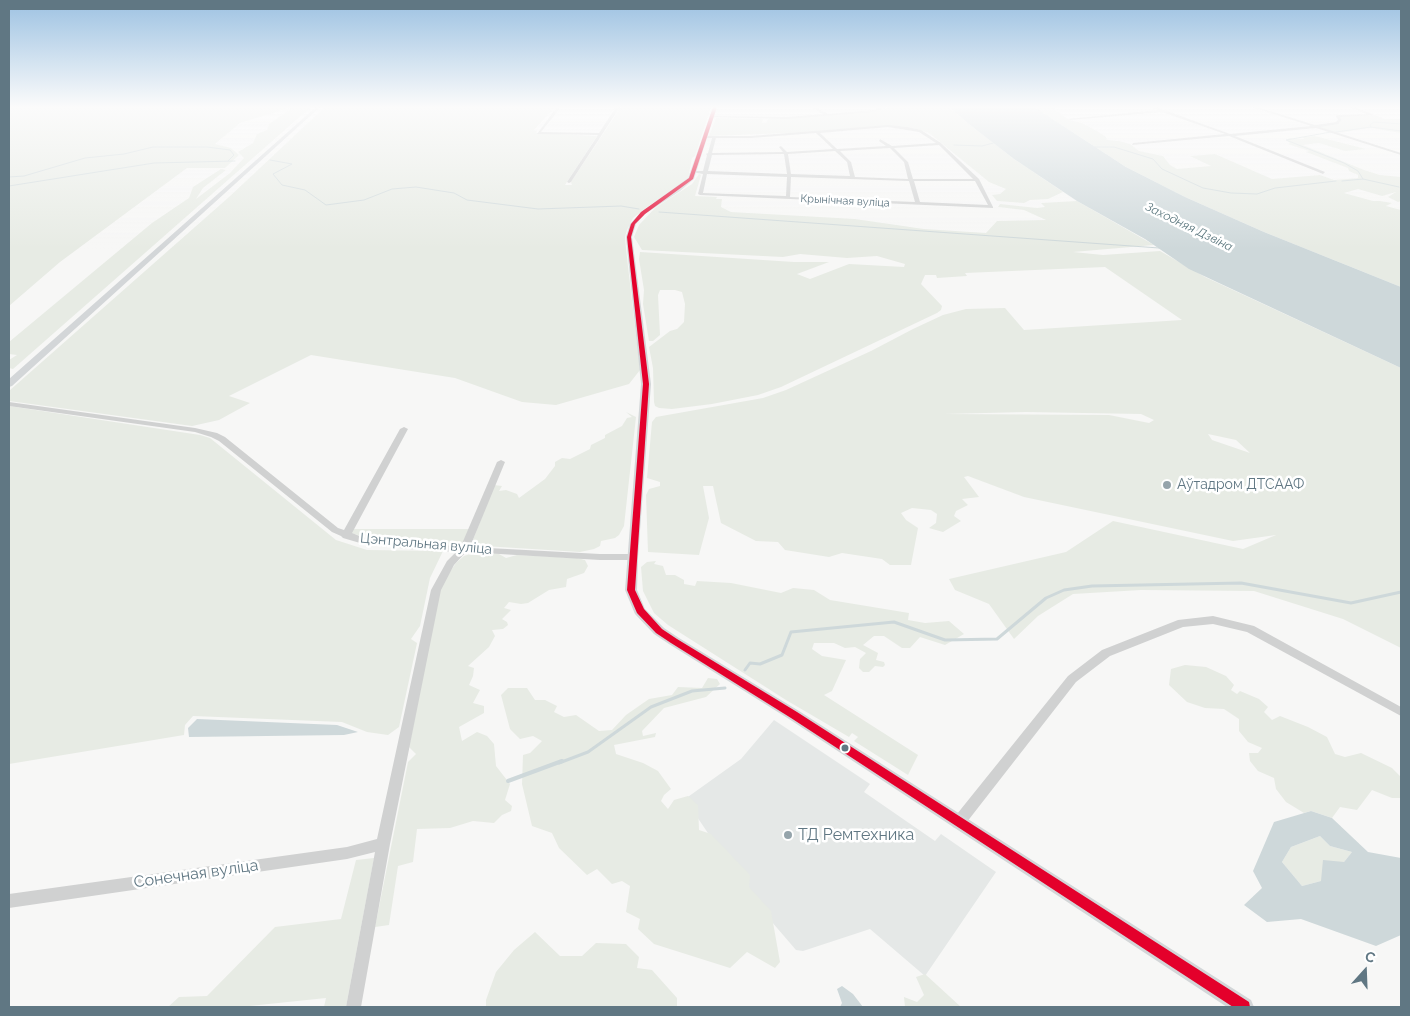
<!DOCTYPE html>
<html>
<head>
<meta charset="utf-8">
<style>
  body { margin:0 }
  #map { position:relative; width:1410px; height:1016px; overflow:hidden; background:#f7f7f6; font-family:Raleway,sans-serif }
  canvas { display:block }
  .frame { position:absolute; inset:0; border:10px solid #607783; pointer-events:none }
  .north { position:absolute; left:1340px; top:946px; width:50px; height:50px; -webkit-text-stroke:4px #fff; paint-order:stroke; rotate:20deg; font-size:14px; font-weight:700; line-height:20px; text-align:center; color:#607783 }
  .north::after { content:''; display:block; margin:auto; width:18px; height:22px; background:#607783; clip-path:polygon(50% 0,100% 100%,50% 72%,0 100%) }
</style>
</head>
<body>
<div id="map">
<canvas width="1410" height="1016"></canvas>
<div class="frame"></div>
<div class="north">С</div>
</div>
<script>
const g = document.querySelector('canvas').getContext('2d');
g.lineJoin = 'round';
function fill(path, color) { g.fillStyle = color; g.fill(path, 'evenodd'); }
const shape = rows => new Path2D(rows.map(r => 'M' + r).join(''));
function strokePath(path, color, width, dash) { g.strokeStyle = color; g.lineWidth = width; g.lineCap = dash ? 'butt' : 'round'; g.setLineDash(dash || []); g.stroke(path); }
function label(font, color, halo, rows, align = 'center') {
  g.font = font + ' Raleway,sans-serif'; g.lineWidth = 5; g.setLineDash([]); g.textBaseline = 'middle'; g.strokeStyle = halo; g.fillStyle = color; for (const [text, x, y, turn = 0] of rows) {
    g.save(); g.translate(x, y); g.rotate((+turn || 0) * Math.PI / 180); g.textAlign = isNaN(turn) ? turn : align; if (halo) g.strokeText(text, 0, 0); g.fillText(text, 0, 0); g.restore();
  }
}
const built = shape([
  [774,720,870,784,864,792,935,841,941,834,996,872,925,976,870,929,803,951,796,950,753,900,685,799,741,759]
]);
const green = shape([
  [9,107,292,107,240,123,215,144,231,148,239,155,225,168,187,168,60,262,9,306],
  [298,107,311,107,13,369,9,368,9,360,17,355,9,354,9,342,152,223,189,198,193,187,221,169,226,170,203,188,196,199,230,173,244,158,238,152,253,143,257,134,267,130,269,124,292,108],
  [325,107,555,107,534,130,537,131,536,133,597,136,565,185,572,185,571,182,621,107,711,107,695,156,692,158,688,179,675,190,650,205,633,218,627,230,625,237,626,249,640,370,629,384,556,405,522,402,455,378,311,355,229,396,250,403,219,420,192,426,9,401,9,391,229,197],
  [890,107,949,107,970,125,1014,159,1063,192,1048,199,1030,200,1024,203,997,201,992,195,1000,194,1006,189,989,182,929,133,909,127,883,126,790,133,709,136,716,118,763,119,762,123,766,123,768,119,875,111],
  [1034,107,1052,107,1069,120,1082,123,1097,131,1106,137,1107,140,1119,141,1130,144,1139,151,1163,156,1170,165,1177,169,1211,166,1190,156,1215,154,1272,179,1320,175,1334,180,1358,178,1358,175,1349,171,1348,168,1306,152,1309,151,1288,144,1290,143,1286,140,1289,138,1304,139,1302,137,1315,136,1366,149,1345,151,1319,143,1303,145,1364,170,1380,175,1401,177,1401,201,1398,202,1388,197,1396,192,1382,196,1358,189,1344,193,1373,201,1380,201,1392,203,1386,206,1401,210,1401,287,1264,232,1185,197,1126,167],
  [1375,115,1384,119,1401,119,1401,133,1370,128,1338,133,1317,127,1339,123,1342,120,1339,117,1342,116],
  [699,174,701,175,695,196,717,197,716,199,722,199,721,207,731,212,855,219,924,229,986,233,997,221,1046,220,1024,210,998,207,1000,204,1037,208,1045,207,1041,203,1077,201,1154,245,1073,252,1103,255,1160,251,1205,277,1401,368,1401,648,1343,619,1254,591,1141,590,1073,594,1038,616,1014,639,989,604,955,590,949,579,1066,552,1113,521,1243,549,1276,535,1233,541,1024,497,968,476,964,477,979,497,962,499,968,505,956,511,954,516,961,521,943,532,929,528,936,523,937,514,931,510,912,508,901,513,906,520,918,528,911,565,890,565,882,559,842,553,829,557,785,550,778,542,756,541,721,523,713,486,703,486,709,518,699,555,648,552,646,495,649,489,660,486,660,482,647,478,652,422,656,417,763,398,786,390,871,351,913,329,943,315,966,309,1005,308,1024,330,1182,320,1105,267,965,273,967,276,937,278,936,275,925,275,921,284,942,306,941,310,937,313,781,387,758,395,712,404,672,409,659,408,655,406,654,402,653,368,649,347,670,331,677,329,684,322,685,304,682,292,675,290,660,290,658,295,660,335,653,341,649,341,643,304,644,290,639,259,640,252,794,262,829,262,797,274,810,279,849,264,904,267,905,264,877,256,847,258,800,254,783,257,642,250,634,237,639,225,655,208,692,184],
  [1026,412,1141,414,1154,420,1149,423,1109,415,944,414],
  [1208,434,1236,440,1250,453,1212,440],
  [9,406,200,435,210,438,336,540,367,550,443,551,430,578,420,626,411,639,417,643,399,727,388,735,367,732,342,722,193,716,185,725,184,735,9,764],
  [626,412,636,417,624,526,619,535,615,538,601,541,600,546,594,549,580,552,484,546,474,542,473,540,494,485,502,486,499,491,506,490,517,494,519,498,545,479,555,466,555,462,562,458,570,459,590,449,591,445,605,438,605,435,622,426,627,418,632,417],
  [352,529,470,529,464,542,452,545,378,540,350,533],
  [480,551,499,554,506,558,517,555,577,558,585,560,588,566,584,573,567,579,566,587,549,590,528,603,521,604,509,602,504,608,511,610,502,619,507,622,508,625,503,629,492,630,495,636,489,647,468,666,474,668,473,676,469,685,480,690,473,703,484,706,484,713,459,727,462,741,477,732,487,736,494,744,496,766,510,784,505,800,512,806,511,811,502,815,494,823,473,821,450,828,417,829,413,862,398,866,389,925,375,927,408,762,416,754,409,747,440,590,445,579,456,563,464,556],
  [656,561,654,564,663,566,666,575,675,575,684,580,684,584,695,586,697,581,731,583,781,593,793,588,814,590,830,600,909,613,908,620,925,623,949,621,964,634,945,645,920,637,910,648,902,648,884,636,874,636,863,645,878,653,876,660,884,662,885,665,883,667,875,666,869,672,863,672,859,668,860,659,866,653,855,647,845,648,834,643,814,643,812,649,822,656,846,660,832,691,824,695,918,755,908,775,854,741,858,737,852,733,849,737,786,700,668,625,654,613,643,591,641,567,647,562],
  [1185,665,1206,667,1226,676,1234,685,1231,690,1237,694,1240,691,1259,699,1268,707,1264,712,1272,720,1280,716,1308,727,1327,737,1335,754,1345,757,1361,753,1392,768,1401,777,1401,798,1392,798,1372,790,1357,810,1340,807,1332,818,1311,811,1304,813,1286,802,1276,789,1274,778,1258,771,1250,761,1249,753,1258,753,1262,748,1248,742,1239,731,1239,719,1224,709,1205,708,1187,702,1169,685,1171,669],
  [708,678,717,679,720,684,706,697,664,708,642,731,643,736,656,733,655,737,614,745,616,754,643,763,658,771,671,789,664,795,661,801,668,809,674,800,688,796,698,805,699,830,711,834,750,875,749,887,771,911,780,962,775,968,747,952,730,968,654,944,638,929,640,919,626,912,630,886,622,881,612,884,597,869,587,875,559,848,552,833,532,826,522,784,523,755,530,753,542,741,533,736,520,739,510,729,501,695,508,688,527,688,535,700,545,700,557,706,554,712,564,717,576,715,599,731,612,730,626,715,649,699,672,695,678,687,702,688],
  [1320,836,1330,846,1352,852,1344,862,1321,881,1302,886,1282,862,1291,847],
  [374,858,346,1007,324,1007,326,998,240,1007,168,1007,179,997,207,996,275,927,341,919,356,860],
  [535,932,560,956,582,956,596,943,626,944,639,957,637,968,652,970,677,998,677,1007,486,1007,486,1000,496,972,514,950],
  [925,974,961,1007,905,1007,904,997,917,1002,924,995,916,977]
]);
const water = shape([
  [949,107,1034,107,1126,167,1185,197,1264,232,1401,287,1401,368,1189,269,1145,239,1077,201,1014,159,970,125],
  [197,719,337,725,358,732,344,735,189,737,188,728],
  [1311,811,1332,818,1368,852,1401,858,1401,935,1376,946,1301,919,1267,922,1244,905,1262,888,1253,871,1274,822],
  [1320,836,1330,846,1352,852,1344,862,1323,860,1321,881,1302,886,1282,862,1291,847],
  [842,986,853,994,863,1007,840,1007,842,1003,837,989]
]);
const streamFar2 = shape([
  [1371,127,1370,125,1374,122,1401,124],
  [1331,132,1286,140,1344,163,1358,171,1363,179],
  [1336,132,1371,127,1401,131],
  [954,145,982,146,997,142],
  [1091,147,1114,147,1153,159,1162,169,1203,188,1231,193,1257,194,1275,188,1336,181],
  [270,160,292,164,273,174,282,185,305,190,326,205,364,200,392,189,416,187,454,193,467,200,538,209,621,206,639,209],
  [9,177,24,176,85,158,124,154,153,147,207,147,230,150,234,155,228,161],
  [1342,181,1363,179,1399,187],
  [9,186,154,163,235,161],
  [659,212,1159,248]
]);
const streamFar1 = shape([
  [745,670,750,663,760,664,782,655,791,632,894,622,945,640,997,639,1046,598,1064,590,1092,586,1241,583,1351,603,1401,592],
  [559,763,588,752,651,707,692,691,725,688]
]);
const stream = shape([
  [508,781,562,761]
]);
const minor = shape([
  [557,107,561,107,541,132,599,133,616,107,620,107,571,182,569,183,567,182,598,135,537,134,557,107],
  [811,107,815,107,828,114,873,110,882,107,887,107,874,112,787,119,709,117,711,116,787,117,823,114,811,107],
  [1151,107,1156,107,1230,134,1311,126,1252,107,1257,107,1315,125,1336,122,1338,120,1336,116,1338,115,1367,114,1350,107,1354,107,1375,115,1340,117,1342,120,1338,124,1320,127,1401,153,1401,155,1316,128,1235,136,1325,172,1323,174,1229,136,1132,145,1133,143,1225,134,1162,112,1070,120,1068,119,1158,110,1151,107],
  [888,125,908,127,921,130,941,143,979,179,993,207,993,208,700,195,698,194,703,174,692,172,694,171,703,171,707,155,706,154,708,153,712,138,704,138,704,136,751,136,888,125],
  [888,127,919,132,936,143,892,146,880,139,879,141,886,146,837,149,820,133,888,127],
  [816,133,833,149,787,152,781,146,779,147,783,152,712,153,716,138,751,138,816,133],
  [939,145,973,179,913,179,908,162,894,148,939,145],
  [890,148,904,162,908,179,855,177,851,162,840,151,890,148],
  [835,151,847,162,850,176,791,174,788,154,835,151],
  [784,154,787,174,708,171,712,155,784,154],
  [707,174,787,177,786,196,703,193,707,174],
  [791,177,909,181,915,202,790,197,791,177],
  [914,181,975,181,988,205,920,202,914,181],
  [9,402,195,428,217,433,225,437,338,528,344,530,400,429,404,427,408,429,352,533,362,537,408,543,461,546,497,462,501,460,505,462,470,547,600,554,632,554,637,557,632,560,600,560,466,552,454,565,441,590,390,844,361,1007,346,1007,375,852,347,859,9,908,9,894,347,847,377,839,431,590,447,561,456,552,408,549,360,543,343,538,341,536,332,532,219,441,211,437,195,432,9,406,9,402],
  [1213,616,1254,626,1401,707,1401,716,1247,632,1213,624,1183,627,1110,656,1076,682,963,827,958,829,953,827,952,823,953,819,1068,676,1102,650,1178,620,1213,616]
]);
const major = shape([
  [316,107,320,107,12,386,9,387,9,379,316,107],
  [713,107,717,107,694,179,680,191,645,214,636,224,632,237,651,384,638,557,637,590,645,609,664,628,679,638,799,711,1251,1000,1254,1007,1227,1007,789,719,669,644,654,634,635,614,625,590,641,384,626,237,630,224,641,212,688,178,713,107]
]);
const bus1 = shape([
  [713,107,717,107,693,179,645,214,635,224,631,237,649,384,635,590,644,609,662,629,677,639,797,712,1249,1002,1250,1007,1233,1007,791,718,671,643,656,633,637,613,627,590,643,384,627,237,631,224,641,212,689,178,713,107]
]);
const markers = [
  [1167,485,5,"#95a4ab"],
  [845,748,4.5,"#607783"],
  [788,835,5,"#95a4ab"]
];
const farStreetnames = [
  ["Крынічная вуліца",845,201,3]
];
const farWaternames = [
  ["Заходняя Дзвіна",1189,227,26]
];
const poiNames = [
  ["Аўтадром ДТСААФ",1177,485]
];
const streetNames = [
  ["Цэнтральная вуліца",426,544,5]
];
const nearPoinames = [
  ["ТД Ремтехника",798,835]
];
const nearStreetnames = [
  ["Сонечная вуліца",196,874,-8]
];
fill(built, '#e5e8e7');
fill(green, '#e7ebe4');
fill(water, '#ced8da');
strokePath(streamFar2, '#ced8da', 1);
strokePath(streamFar1, '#ced8da', 3);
strokePath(stream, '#ced8da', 4);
fill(minor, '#d0d1d1');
fill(major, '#d3d6d8');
fill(bus1, '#e4002b');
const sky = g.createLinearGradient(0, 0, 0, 249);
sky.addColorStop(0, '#9dc2e2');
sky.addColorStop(0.43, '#fbfbfb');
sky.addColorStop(1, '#fbfbfb00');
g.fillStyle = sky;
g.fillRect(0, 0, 1410, 249);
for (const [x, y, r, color] of markers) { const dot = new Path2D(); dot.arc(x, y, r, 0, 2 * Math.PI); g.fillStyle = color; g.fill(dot); strokePath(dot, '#fff', 2); }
label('11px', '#607783', '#fff', farStreetnames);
label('italic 12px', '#5b777e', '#fff', farWaternames);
label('14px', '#607783', '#fff', poiNames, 'left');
label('14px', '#607783', '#fff', streetNames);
label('16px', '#607783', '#fff', nearPoinames, 'left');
label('16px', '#607783', '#fff', nearStreetnames);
</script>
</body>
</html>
